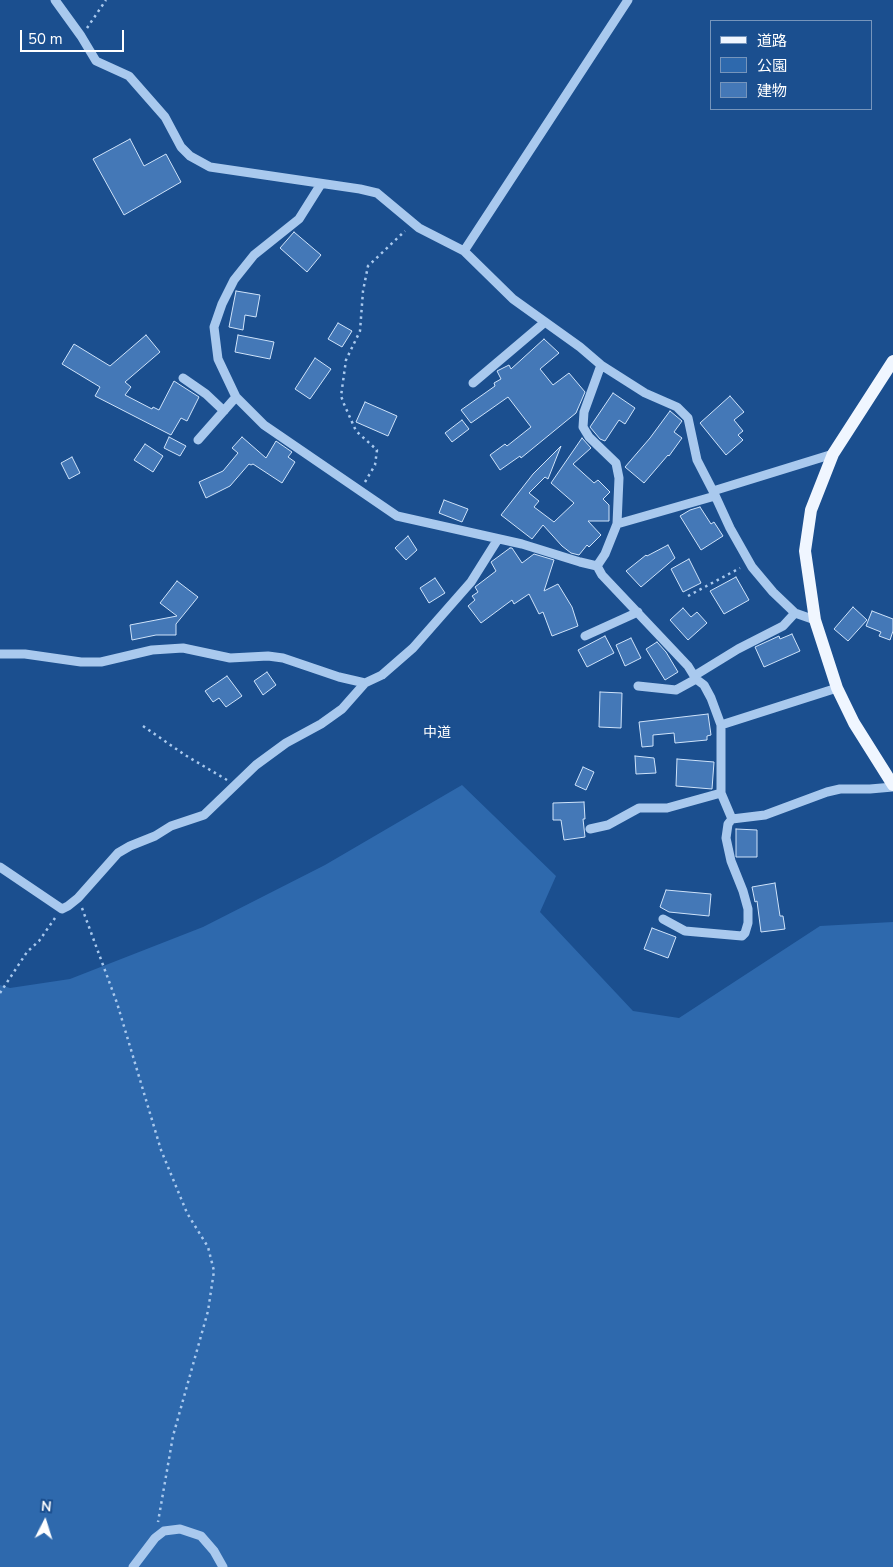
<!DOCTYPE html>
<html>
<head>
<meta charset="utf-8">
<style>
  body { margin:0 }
  #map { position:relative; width:893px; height:1567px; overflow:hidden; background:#1b4f8f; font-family:"Nunito Sans","Noto Sans JP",sans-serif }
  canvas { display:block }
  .legend { position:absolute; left:710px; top:20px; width:162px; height:90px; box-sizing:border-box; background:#1b4f8f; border:1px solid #7695bc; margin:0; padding:6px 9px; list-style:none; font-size:15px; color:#fff }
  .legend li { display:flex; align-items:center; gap:10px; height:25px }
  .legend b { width:25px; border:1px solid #7695bc }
  .north { position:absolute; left:20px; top:1497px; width:50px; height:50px; -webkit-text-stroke:4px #1b4f8f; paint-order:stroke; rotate:5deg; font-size:14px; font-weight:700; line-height:20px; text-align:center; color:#fff }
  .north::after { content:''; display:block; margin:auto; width:18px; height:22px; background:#fff; clip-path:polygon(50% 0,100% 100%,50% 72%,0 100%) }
  .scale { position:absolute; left:20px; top:30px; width:104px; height:22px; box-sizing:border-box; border:2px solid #fff; border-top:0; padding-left:6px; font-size:15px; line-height:18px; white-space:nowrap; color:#fff; -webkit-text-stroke:4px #1b4f8f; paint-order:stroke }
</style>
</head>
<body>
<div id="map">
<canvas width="893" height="1567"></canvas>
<ul class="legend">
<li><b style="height:6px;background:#f0f6ff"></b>道路</li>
<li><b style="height:14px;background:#2e69ad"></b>公園</li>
<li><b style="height:14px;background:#4478b7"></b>建物</li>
</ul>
<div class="north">N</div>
<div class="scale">50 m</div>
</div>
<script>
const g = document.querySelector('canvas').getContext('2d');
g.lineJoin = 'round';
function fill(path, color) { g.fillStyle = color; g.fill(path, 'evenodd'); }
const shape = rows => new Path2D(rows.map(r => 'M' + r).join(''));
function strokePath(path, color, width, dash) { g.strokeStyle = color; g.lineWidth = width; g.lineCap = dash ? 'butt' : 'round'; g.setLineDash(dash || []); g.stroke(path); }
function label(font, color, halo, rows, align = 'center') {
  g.font = font + ' "Nunito Sans","Noto Sans JP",sans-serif'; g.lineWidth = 5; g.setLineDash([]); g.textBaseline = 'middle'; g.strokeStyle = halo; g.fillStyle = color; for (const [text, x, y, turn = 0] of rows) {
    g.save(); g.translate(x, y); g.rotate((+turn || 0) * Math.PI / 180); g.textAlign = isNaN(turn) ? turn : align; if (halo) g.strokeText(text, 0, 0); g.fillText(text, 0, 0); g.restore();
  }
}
const green = shape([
  [462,785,556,876,540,912,633,1011,679,1018,820,926,893,922,893,1567,0,1567,0,985,10,988,70,979,203,927,325,865]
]);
const building = shape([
  [130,139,144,166,166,154,181,182,124,215,93,159,130,139],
  [294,232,321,255,307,272,280,248,294,232],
  [236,291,260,295,256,317,245,315,243,330,229,327,236,291],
  [338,323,352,331,342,347,328,339,338,323],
  [146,335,160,352,125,382,131,387,125,395,152,409,153,407,159,410,174,381,199,397,187,421,181,418,171,435,95,396,100,387,62,364,74,344,110,366,146,335],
  [238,335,274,342,270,359,235,352,238,335],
  [544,339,559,353,540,369,553,385,569,373,585,392,576,413,521,458,520,456,500,470,490,455,505,444,507,446,531,427,508,397,471,423,461,410,495,386,494,383,501,379,497,371,509,365,511,369,544,339],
  [315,358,331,369,310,399,295,389,315,358],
  [613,393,635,408,625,424,619,420,605,441,600,439,590,427,613,393],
  [730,396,744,412,734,420,743,431,738,435,743,440,726,455,700,423,730,396],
  [365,402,397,416,388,436,356,422,365,402],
  [670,411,682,421,674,432,682,438,669,456,668,455,644,483,625,467,650,438,670,411],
  [462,420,469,429,452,442,445,433,462,420],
  [169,437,186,446,180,456,164,448,169,437],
  [242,437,266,458,276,441,292,452,288,457,295,462,282,483,253,464,251,465,249,464,230,486,206,498,199,482,223,471,238,453,232,448,242,437],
  [582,438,591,448,573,464,594,483,598,480,610,492,603,499,609,505,609,521,588,521,601,535,589,547,587,545,579,555,571,553,562,546,543,525,532,539,501,515,533,474,561,446,548,479,545,477,529,493,539,501,534,507,554,522,574,503,551,483,582,438],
  [145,444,163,456,153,472,134,460,145,444],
  [72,457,80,473,69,479,61,463,72,457],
  [444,500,468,509,462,522,439,513,444,500],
  [700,507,711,524,714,522,723,536,701,550,680,516,690,510,700,507],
  [408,536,417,550,406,560,395,548,408,536],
  [668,545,675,558,641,587,626,571,646,555,647,556,668,545],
  [510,548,512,548,522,563,534,554,554,560,544,591,558,584,572,607,578,626,552,636,543,612,539,614,529,594,514,604,512,600,481,623,468,606,475,600,472,596,478,592,475,587,496,571,491,562,510,548],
  [689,559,701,583,683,592,671,569,689,559],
  [736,577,749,600,724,614,710,591,736,577],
  [435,578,445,593,429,603,420,588,435,578],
  [177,581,198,597,176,624,176,635,156,635,132,640,130,625,177,616,160,603,177,581],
  [853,607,867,620,848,641,834,629,853,607],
  [683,608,691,617,697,612,707,623,688,640,670,620,683,608],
  [872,611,893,619,893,631,890,640,879,636,881,632,866,626,872,611],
  [792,634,800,651,764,667,755,647,779,636,780,639,792,634],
  [605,636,614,653,587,667,578,650,605,636],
  [631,638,641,658,625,666,616,645,631,638],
  [657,642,666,652,678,672,665,680,646,649,657,642],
  [267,672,276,685,263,695,254,681,267,672],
  [227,676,242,696,226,707,219,698,213,702,205,691,227,676],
  [600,692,622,693,621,728,599,727,600,692],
  [708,714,711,735,707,736,707,740,675,743,674,733,653,735,653,746,642,747,639,722,708,714],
  [635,756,654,758,656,773,636,774,635,756],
  [677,759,714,762,712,789,676,786,677,759],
  [583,767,594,772,586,790,575,785,583,767],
  [584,802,585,819,583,819,585,837,564,840,561,820,553,820,553,803,584,802],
  [736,829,757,830,757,857,736,857,736,829],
  [775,883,780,916,783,916,785,929,761,932,757,901,755,902,752,887,775,883],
  [666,890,711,894,709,916,669,912,660,907,666,890],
  [652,928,676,937,668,958,644,949,652,928]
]);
const path = shape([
  [87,28,106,0],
  [365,482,375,465,377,450,356,431,344,404,341,396,346,360,360,331,363,291,368,266,405,231],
  [688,596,740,568],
  [143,726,185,755,227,780],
  [82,908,117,1003,161,1150,187,1213,208,1247,214,1271,208,1311,173,1436,158,1522],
  [0,993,27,952,39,941,55,918]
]);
const minor = shape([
  [55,0,81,36,96,61,129,76,165,117,181,147,190,156,210,167,360,189,377,193,419,228,464,251,513,299,580,347,601,365,645,393,677,407,688,418,697,460,713,491,730,528,752,567,773,592,795,613,815,620],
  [321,184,299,219,254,255,234,280,222,304,214,327,218,359,236,397,264,425,397,516,522,544,580,562,597,566,602,575,688,666,696,679,704,685,711,698,721,725,721,793,732,819,765,815,827,792,840,789,870,789,893,787],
  [464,251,628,0],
  [183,378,206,394,224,411],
  [473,383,545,322],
  [198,440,236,397],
  [713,491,833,454],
  [617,524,715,496],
  [597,566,605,554,617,524,619,478,616,463,589,437,583,427,584,412,601,365],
  [585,636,638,612],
  [0,654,25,654,81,662,101,662,152,650,183,648,230,658,268,656,283,658,339,677,365,683],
  [694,676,738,649,783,626,795,613],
  [638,686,676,690,696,679],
  [721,725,837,688],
  [590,829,608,825,639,808,667,808,721,793],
  [0,867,62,909,68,906,78,898,118,853,130,846,155,836,171,826,204,815,256,765,286,743,321,724,342,709,365,683,382,675,413,648,471,582,498,539],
  [663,919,685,931,742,936,745,933,748,923,748,909,743,891,731,861,726,838,728,824,732,819],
  [133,1567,155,1538,164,1531,180,1529,201,1536,214,1551,223,1567]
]);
const major = shape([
  [893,361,833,454,811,510,805,551,815,620,837,688,854,723,893,785]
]);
const neighbourhoodNames = [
  ["中道",437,734]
];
fill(green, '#2e69ad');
fill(building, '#4478b7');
strokePath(building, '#cfe3fa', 1);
strokePath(path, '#a9c9ee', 2.5, [2.5, 4]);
strokePath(minor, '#a9c9ee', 9);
strokePath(major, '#f0f6ff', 12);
label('14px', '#fff', '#1b4f8f', neighbourhoodNames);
</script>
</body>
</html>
